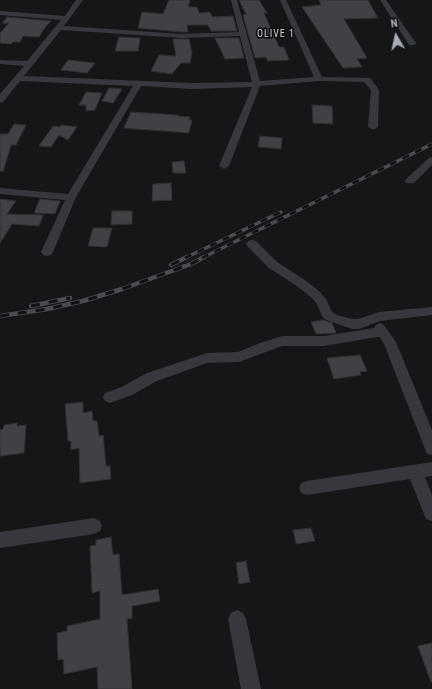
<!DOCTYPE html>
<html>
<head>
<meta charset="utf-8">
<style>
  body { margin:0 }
  #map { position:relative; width:432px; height:689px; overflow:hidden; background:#161618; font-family:"Roboto Condensed",sans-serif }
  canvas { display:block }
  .north { position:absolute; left:376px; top:16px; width:40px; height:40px; -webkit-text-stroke:3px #111113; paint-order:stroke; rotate:351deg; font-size:11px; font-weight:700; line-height:16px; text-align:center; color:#a8adb8 }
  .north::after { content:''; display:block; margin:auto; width:14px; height:18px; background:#a8adb8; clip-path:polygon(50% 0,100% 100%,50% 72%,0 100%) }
</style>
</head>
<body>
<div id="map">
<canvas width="432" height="689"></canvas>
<div class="north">N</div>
</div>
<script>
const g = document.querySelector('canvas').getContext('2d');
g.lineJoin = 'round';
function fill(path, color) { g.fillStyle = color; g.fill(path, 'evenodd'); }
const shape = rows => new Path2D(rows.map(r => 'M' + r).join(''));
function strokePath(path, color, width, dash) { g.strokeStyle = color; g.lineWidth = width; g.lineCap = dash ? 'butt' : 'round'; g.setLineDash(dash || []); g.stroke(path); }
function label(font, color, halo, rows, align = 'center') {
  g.font = font + ' "Roboto Condensed",sans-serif'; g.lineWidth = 3.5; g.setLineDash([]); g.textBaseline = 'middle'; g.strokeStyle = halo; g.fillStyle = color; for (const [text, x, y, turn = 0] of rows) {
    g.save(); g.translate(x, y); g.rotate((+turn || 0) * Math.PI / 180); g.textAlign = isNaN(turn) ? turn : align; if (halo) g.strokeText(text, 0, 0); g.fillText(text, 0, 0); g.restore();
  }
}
const building = shape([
  [169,0,190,0,188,7,197,7,199,13,210,12,212,17,233,16,237,31,211,31,208,25,187,25,188,32,182,32,138,28,142,12,163,14,169,0],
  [239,0,259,0,267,13,264,13,279,47,284,47,289,60,268,61,266,57,255,58,243,15,246,14,239,0],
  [319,0,368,0,378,18,344,19,367,58,357,59,362,67,343,68,302,7,321,5,319,0],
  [7,17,51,21,46,26,39,37,23,36,20,42,13,42,11,44,0,43,0,33,9,23,2,23,7,17],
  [119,37,140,38,138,51,115,51,119,37],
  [215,38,239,38,244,58,225,59,215,38],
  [173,39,189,39,192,53,190,63,181,63,172,74,151,71,159,55,176,56,173,39],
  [68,60,95,63,87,73,61,70,68,60],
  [109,88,122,89,113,103,102,101,109,88],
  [86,92,102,93,95,110,86,111,86,105,79,105,86,92],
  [312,105,332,106,333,124,313,123,312,105],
  [131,112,178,115,178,116,190,117,189,120,192,120,189,133,124,128,131,112],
  [14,124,26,125,16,145,11,145,3,172,0,171,0,134,8,134,14,124],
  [61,125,77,127,68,140,59,135,51,147,39,146,53,126,60,127,61,125],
  [260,136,282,138,281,149,258,147,260,136],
  [184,161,186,173,173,173,172,162,184,161],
  [171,183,172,200,152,201,153,184,171,183],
  [0,199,16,201,7,214,43,215,39,226,12,224,0,243,0,199],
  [40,199,60,201,55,214,34,213,40,199],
  [112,211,132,211,132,224,111,225,112,211],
  [93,228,112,228,107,247,88,246,93,228],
  [323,320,332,323,336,333,316,334,311,322,323,320],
  [360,355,367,371,360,372,361,375,334,379,327,358,360,355],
  [83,402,83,413,92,411,93,421,97,421,99,436,103,435,106,466,110,466,111,479,80,483,79,448,71,450,71,441,68,441,65,404,83,402],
  [17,423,17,426,26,425,24,453,0,456,0,430,3,429,4,425,17,423],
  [311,528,315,541,296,544,293,530,311,528],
  [111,537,113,555,119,554,122,595,158,589,160,601,132,606,132,618,127,619,132,689,98,689,97,667,64,674,63,659,58,660,57,633,67,631,67,626,100,619,100,591,92,593,90,546,96,545,96,540,111,537],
  [246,561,250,582,239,584,236,563,246,561],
  [432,643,432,682,431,682,418,646,432,643]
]);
const street = shape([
  [76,0,83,0,64,26,182,34,239,32,231,0,237,0,260,81,314,77,280,0,286,0,322,77,367,78,370,78,378,88,379,90,378,127,373,130,368,127,371,90,364,82,319,81,260,86,229,166,224,169,219,166,252,87,192,89,141,86,76,197,53,252,51,255,47,256,43,255,41,252,65,200,0,194,0,188,68,194,133,86,20,81,3,102,0,103,0,94,24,66,0,64,0,60,27,61,61,20,0,15,0,11,65,16,76,0],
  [61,30,182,38,240,36,252,82,192,83,24,76,61,30],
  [380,0,386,0,416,43,415,45,409,45,380,0],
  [432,157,432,165,414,183,406,183,405,181,406,179,429,158,432,157],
  [252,240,256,241,277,262,305,280,320,292,326,299,332,312,337,315,352,319,358,319,379,312,432,307,432,315,380,321,359,329,352,329,329,321,323,318,317,304,312,298,297,286,269,268,248,247,246,244,248,241,252,240],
  [380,323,384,325,396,342,432,430,432,455,427,454,425,449,384,344,380,337,377,337,324,346,282,346,239,362,207,363,157,381,132,395,110,403,105,401,103,397,105,393,122,387,147,373,207,353,238,352,260,343,282,336,324,336,374,328,376,325,380,323],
  [432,462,432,476,425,477,432,495,432,521,426,519,410,479,307,495,301,493,299,488,301,483,307,481,432,462],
  [94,518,100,521,102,526,100,531,94,534,0,548,0,532,94,518],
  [237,610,243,613,246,619,261,689,241,689,228,619,231,613,237,610]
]);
const railFar1 = shape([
  [185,258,281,212],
  [202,258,432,144]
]);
const rail = shape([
  [171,265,187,257],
  [31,306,70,298],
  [0,316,47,309,83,301,122,289,191,264,204,257]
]);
const farQuarternames = [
  ["OLIVE 1",276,34]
];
fill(building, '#404145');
strokePath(building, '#303034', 1);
fill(street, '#37383d');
strokePath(railFar1, '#4a4c52', 3.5);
strokePath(rail, '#4a4c52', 4.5);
strokePath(railFar1, '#111113', 2.5, [7]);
strokePath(rail, '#111113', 3, [9]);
g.letterSpacing = '1px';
label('10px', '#c9ccd4', '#111113', farQuarternames);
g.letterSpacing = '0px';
</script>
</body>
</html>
